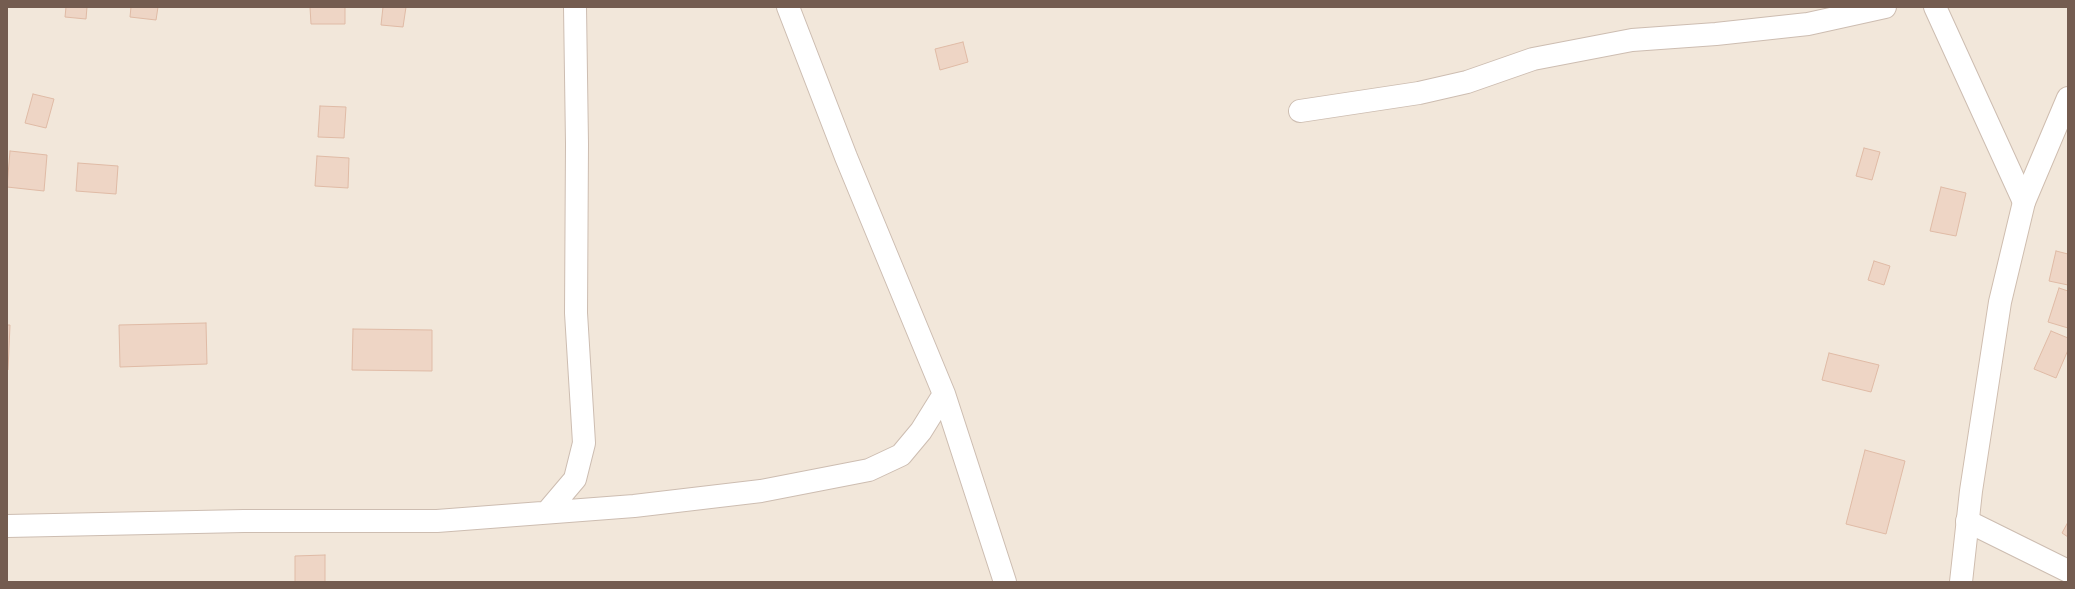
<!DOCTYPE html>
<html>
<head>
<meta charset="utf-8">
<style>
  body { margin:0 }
  #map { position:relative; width:2075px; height:589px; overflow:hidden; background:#fbf5eb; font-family:"DejaVu Sans",sans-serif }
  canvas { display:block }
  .frame { position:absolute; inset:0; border:8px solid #745c50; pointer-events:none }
</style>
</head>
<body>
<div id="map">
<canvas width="2075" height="589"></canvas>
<div class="frame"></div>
</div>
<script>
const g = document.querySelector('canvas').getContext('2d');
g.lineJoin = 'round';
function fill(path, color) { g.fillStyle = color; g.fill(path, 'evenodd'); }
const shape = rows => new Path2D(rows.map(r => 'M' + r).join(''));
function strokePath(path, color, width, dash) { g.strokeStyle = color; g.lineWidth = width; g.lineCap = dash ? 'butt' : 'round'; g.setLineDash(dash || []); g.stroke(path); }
const residential = shape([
  [7,7,2068,7,2068,582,7,582]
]);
const building = shape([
  [66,7,87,7,86,19,65,17,66,7],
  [131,7,158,7,156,20,130,17,131,7],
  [310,7,345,7,345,24,311,24,310,7],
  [383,7,406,7,403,27,381,25,383,7],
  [963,42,968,62,940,70,935,49,963,42],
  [33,94,54,99,46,128,25,123,33,94],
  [320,106,346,107,344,138,318,137,320,106],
  [1864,148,1880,152,1872,180,1856,176,1864,148],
  [10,151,47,155,44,191,7,187,10,151],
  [317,156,349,158,348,188,315,186,317,156],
  [78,163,118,166,116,194,76,191,78,163],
  [1941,187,1966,193,1956,236,1930,231,1941,187],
  [2056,251,2068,254,2068,285,2049,281,2056,251],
  [1874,261,1890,266,1884,285,1868,280,1874,261],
  [2059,288,2068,291,2068,328,2048,322,2059,288],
  [206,323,207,364,120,367,119,325,206,323],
  [7,325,10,325,8,370,7,370,7,325],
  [353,329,432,330,432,371,352,370,353,329],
  [2051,331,2068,338,2068,350,2056,378,2034,369,2051,331],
  [1829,353,1879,365,1871,392,1822,380,1829,353],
  [1865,450,1905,461,1886,534,1846,524,1865,450],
  [2068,522,2068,537,2062,533,2068,522],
  [325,555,325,582,295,582,295,556,325,555]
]);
const street = shape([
  [788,7,846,157,944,394,1005,582],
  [1935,7,2024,202],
  [1300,111,1419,93,1467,82,1533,59,1632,40,1716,34,1808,24,1885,7],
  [547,512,575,479,584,443,576,313,577,144,575,7],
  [1967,521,2068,571],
  [7,526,244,521,437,521,634,506,761,491,869,470,901,455,921,431,944,394]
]);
const secondary = shape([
  [1961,582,1971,491,2000,302,2024,202,2068,98]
]);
fill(residential, '#f2e7da');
fill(building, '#eed5c5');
strokePath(building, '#e0bba6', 1);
strokePath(street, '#cdbdb1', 24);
strokePath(secondary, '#cfbdaf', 24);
strokePath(street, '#fff', 22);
strokePath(secondary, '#fff', 22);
</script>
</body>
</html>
